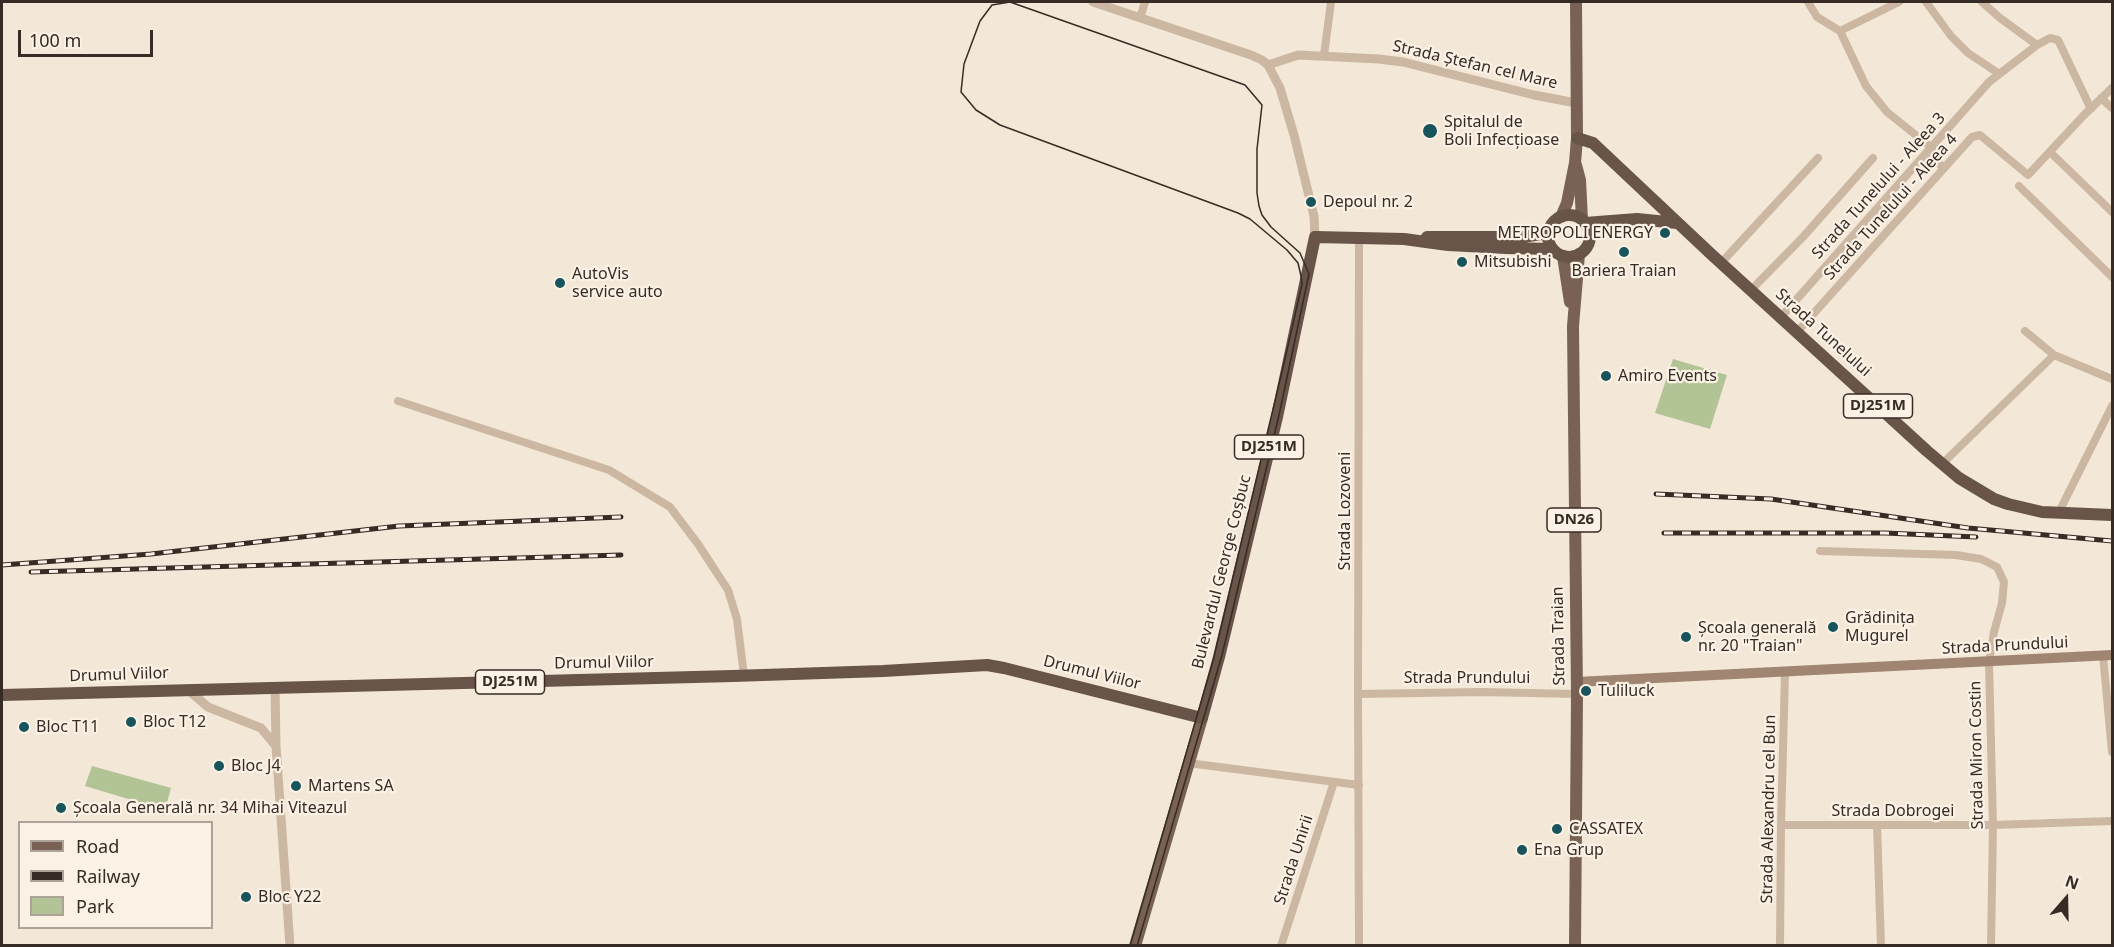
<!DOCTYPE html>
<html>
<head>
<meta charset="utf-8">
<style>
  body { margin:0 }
  #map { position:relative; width:2114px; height:947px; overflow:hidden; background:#f3e7d7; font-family:"Noto Sans",sans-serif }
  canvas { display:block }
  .frame { position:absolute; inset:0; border:3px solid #362b25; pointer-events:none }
  .legend { position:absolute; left:18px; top:821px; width:195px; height:108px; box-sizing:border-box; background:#fbf1e4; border:2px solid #aca298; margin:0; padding:8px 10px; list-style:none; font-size:18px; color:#362b25 }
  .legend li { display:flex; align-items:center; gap:12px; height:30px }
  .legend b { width:30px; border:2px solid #aca298 }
  .north { position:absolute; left:2036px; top:869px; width:60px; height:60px; -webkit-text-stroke:4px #fbf1e4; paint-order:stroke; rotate:20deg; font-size:16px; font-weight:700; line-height:24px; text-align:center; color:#362b25 }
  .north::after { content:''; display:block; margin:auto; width:21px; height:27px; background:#362b25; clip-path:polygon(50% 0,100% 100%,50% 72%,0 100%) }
  .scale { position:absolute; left:18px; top:30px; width:135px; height:27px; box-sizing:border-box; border:3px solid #362b25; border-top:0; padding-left:8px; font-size:18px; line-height:21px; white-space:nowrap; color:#362b25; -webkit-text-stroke:4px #fbf1e4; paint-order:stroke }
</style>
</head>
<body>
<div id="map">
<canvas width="2114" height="947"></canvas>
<div class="frame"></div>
<ul class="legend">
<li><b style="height:8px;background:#796255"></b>Road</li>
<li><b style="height:8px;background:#362b25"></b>Railway</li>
<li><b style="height:16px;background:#b2c396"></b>Park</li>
</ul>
<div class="north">N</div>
<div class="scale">100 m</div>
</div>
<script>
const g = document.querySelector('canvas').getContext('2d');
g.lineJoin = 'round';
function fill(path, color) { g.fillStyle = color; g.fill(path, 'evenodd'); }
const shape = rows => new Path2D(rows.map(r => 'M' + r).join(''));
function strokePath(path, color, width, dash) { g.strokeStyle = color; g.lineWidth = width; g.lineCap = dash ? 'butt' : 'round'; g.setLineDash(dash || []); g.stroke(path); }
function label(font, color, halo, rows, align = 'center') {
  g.font = font + ' "Noto Sans",sans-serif'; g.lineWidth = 4.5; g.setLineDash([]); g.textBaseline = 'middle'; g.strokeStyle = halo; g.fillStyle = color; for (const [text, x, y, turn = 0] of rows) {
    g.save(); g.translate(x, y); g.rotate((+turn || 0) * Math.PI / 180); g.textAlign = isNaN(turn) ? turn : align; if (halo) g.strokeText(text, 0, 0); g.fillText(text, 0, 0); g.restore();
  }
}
const green = shape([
  [1673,359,1727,375,1710,429,1655,413],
  [92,766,171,788,165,810,85,786]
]);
const minor = shape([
  [1808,2,1817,17,1840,31,1866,86,1887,112,1932,148],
  [1926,2,1951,36,1968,53,1998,73],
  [1982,2,2000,18,2037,45],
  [1140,18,1145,2],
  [1840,31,1899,2],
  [1324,55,1331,2],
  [2101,98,2112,108],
  [2050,152,2112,212],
  [1928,153,1944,168],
  [2019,186,2112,277],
  [1359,237,1358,694,1359,946],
  [1721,263,1818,158],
  [1751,290,1803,237,1873,158],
  [1781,317,1989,82,2037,45,2050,38,2058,40,2091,109],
  [2025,331,2054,355,2112,379],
  [1797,332,1972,137,1980,135,2028,175,2084,115,2112,88],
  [398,401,609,470,670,507,698,544,728,590,737,619,744,676],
  [1942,464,2054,355],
  [2059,512,2112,406],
  [1820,551,1956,555,1981,559,1997,567,2004,582,2002,603,1994,632,1989,662,1993,825,1991,946],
  [2103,655,2112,752],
  [1358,694,1481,692,1577,694],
  [1188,763,1359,785],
  [1781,825,1993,825,2112,821],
  [1877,825,1881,946],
  [1281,946,1334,782],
  [1780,946,1781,825,1785,673]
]);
const tertiary = shape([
  [1093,2,1251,55,1262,60,1268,65,1280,88,1294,135,1314,216,1315,237],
  [1268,65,1298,55,1379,59,1403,62,1534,95,1576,103],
  [275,688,276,746,290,946],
  [187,689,208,707,261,728,276,746]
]);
const secondary = shape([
  [1576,682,2112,655]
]);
const primary = shape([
  [1576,165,1580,180,1582,220],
  [1561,217,1567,203,1575,163,1577,138,1576,2],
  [1563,256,1570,302],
  [1135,946,1202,718],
  [1575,946,1577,694,1573,326,1579,254]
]);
const trunk = shape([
  [1577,138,1593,143,1711,254,1927,451,1959,478,1994,499,2008,504,2042,512,2112,515],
  '1548 236a21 21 0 1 1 42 0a21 21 0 1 1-42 0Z',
  [1585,223,1637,219,1677,223],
  [1427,237,1522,237,1548,233],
  [2,695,733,676,883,671,987,665,1004,668,1202,718,1219,657,1277,417,1315,237,1404,239,1448,245,1506,248,1552,249]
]);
const tram = shape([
  [1130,946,1213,661,1284,363,1302,284,1301,276,1298,263,1287,250,1250,219,1238,213,1000,125,976,110,961,92,964,64,980,21,992,5,1010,2,1245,85,1262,105,1257,149,1257,193,1259,206,1262,215,1271,227,1300,253,1309,274,1279,415,1222,655,1137,946]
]);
const rail = shape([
  [1656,494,1771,499,1968,528,2112,541],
  [1664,533,1885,533,1976,537],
  [2,565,151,554,399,526,621,517],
  [31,572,621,555]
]);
const markers = [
  [1430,131,8,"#17545b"],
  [1311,202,6,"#17545b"],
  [1665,233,6,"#17545b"],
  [1624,252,6,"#17545b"],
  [1462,262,6,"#17545b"],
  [560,283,6,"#17545b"],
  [1606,376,6,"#17545b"],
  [1833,627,6,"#17545b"],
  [1686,637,6,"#17545b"],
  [1586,691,6,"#17545b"],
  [131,722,6,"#17545b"],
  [24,727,6,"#17545b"],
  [219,766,6,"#17545b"],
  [296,786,6,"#17545b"],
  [61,808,6,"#17545b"],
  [1557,829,6,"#17545b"],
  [1522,850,6,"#17545b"],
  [246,897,6,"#17545b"]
];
const shields = [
  [1878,406,69],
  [1269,447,69],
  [1574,520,54],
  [510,682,69]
];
const shieldNames = [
  ["DJ251M",1878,406],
  ["DJ251M",1269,447],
  ["DN26",1574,520],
  ["DJ251M",510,682]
];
const streetNames = [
  ["Strada Ștefan cel Mare",1475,65,13],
  ["Strada Tunelului - Aleea 3",1879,186,-48],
  ["Strada Tunelului - Aleea 4",1891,207,-48],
  ["Strada Tunelului",1823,333,42],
  ["Strada Lozoveni",1345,511,-90],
  ["Bulevardul George Coșbuc",1222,572,-76],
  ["Strada Traian",1559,636,-91],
  ["Strada Prundului",2005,646,-3],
  ["Drumul Viilor",604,663,-1],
  ["Drumul Viilor",1092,673,14],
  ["Drumul Viilor",119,675,-2],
  ["Strada Prundului",1467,678],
  ["Strada Miron Costin",1977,755,-91],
  ["Strada Alexandru cel Bun",1769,809,-89],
  ["Strada Dobrogei",1893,811],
  ["Strada Unirii",1294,860,-72]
];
const poiNames = [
  ["Spitalul de",1444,122],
  ["Boli Infecțioase",1444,140],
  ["Depoul nr. 2",1323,202],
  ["METROPOLI ENERGY",1653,233,"right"],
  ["Mitsubishi",1474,262],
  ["Bariera Traian",1624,271,"center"],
  ["AutoVis",572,274],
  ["service auto",572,292],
  ["Amiro Events",1618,376],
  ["Grădinița",1845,618],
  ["Mugurel",1845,636],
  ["Școala generală",1698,628],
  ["nr. 20 \"Traian\"",1698,646],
  ["Tuliluck",1598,691],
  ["Bloc T12",143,722],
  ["Bloc T11",36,727],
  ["Bloc J4",231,766],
  ["Martens SA",308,786],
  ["Școala Generală nr. 34 Mihai Viteazul",73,808],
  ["CASSATEX",1569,829],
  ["Ena Grup",1534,850],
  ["Bloc Y22",258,897]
];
fill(green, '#b2c396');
strokePath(minor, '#ccb7a2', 8);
strokePath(tertiary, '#ccb7a2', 9);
strokePath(secondary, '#a08573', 10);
strokePath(primary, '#796255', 12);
strokePath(trunk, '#685448', 12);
strokePath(tram, '#362b25', 1.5);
strokePath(rail, '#362b25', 5);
strokePath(rail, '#fbf1e4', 3, [9]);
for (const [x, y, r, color] of markers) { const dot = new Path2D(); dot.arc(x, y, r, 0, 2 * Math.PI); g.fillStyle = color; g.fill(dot); strokePath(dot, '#fbf1e4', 2); }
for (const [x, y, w] of shields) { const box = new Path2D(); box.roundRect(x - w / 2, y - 12, w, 24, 4.5); g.fillStyle = '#fbf1e4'; g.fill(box); strokePath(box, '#362b25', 1.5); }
label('bold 15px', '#362b25', null, shieldNames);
label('16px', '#362b25', '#fbf1e4', streetNames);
label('16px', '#362b25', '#fbf1e4', poiNames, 'left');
</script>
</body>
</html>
